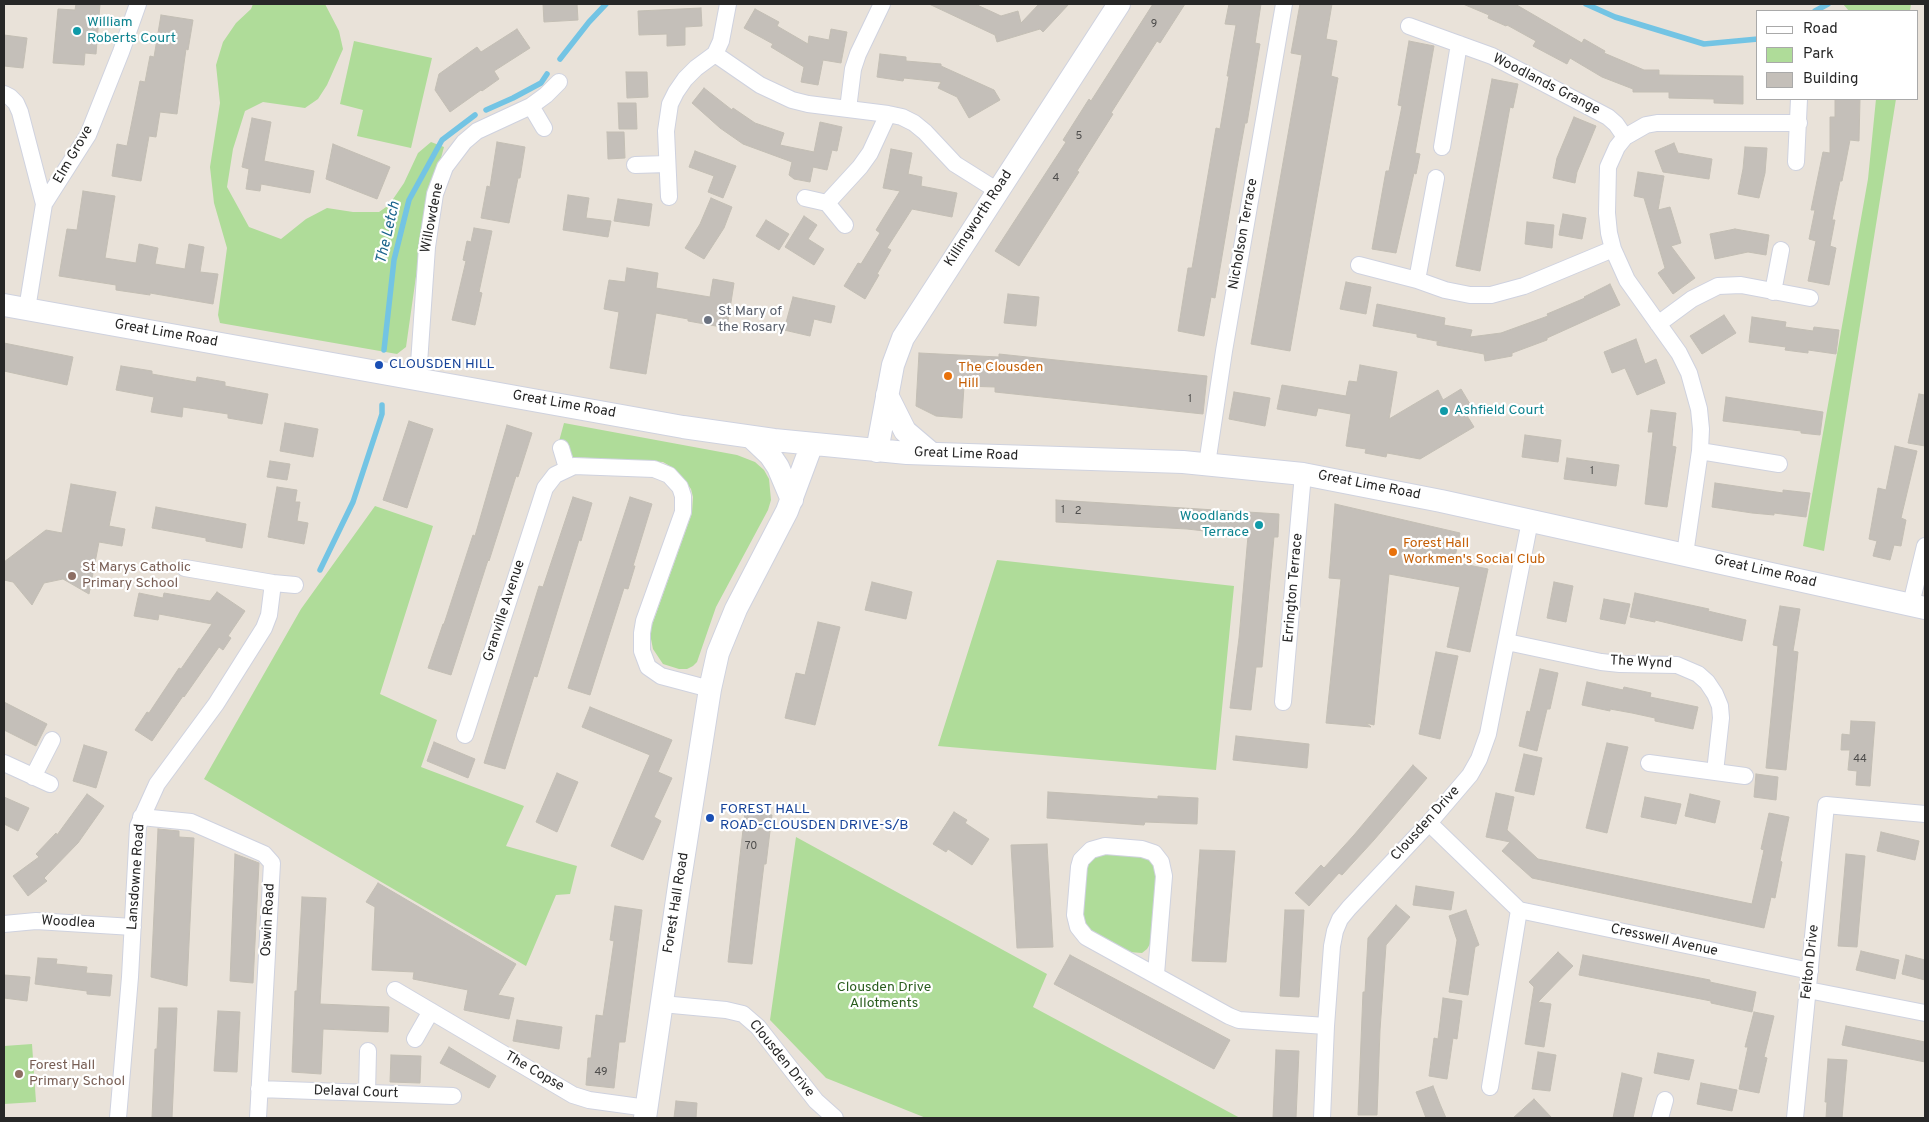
<!DOCTYPE html>
<html>
<head>
<meta charset="utf-8">
<style>
  body { margin:0 }
  #map { position:relative; width:1929px; height:1122px; overflow:hidden; background:#e9e2d9; font-family:Overpass,sans-serif }
  canvas { display:block }
  .frame { position:absolute; inset:0; border:5px solid #272727; pointer-events:none }
  .legend { position:absolute; left:1756px; top:10px; width:162px; height:90px; box-sizing:border-box; background:#fff; border:1px solid #a9a9a9; margin:0; padding:6px 9px; list-style:none; font-size:15px; color:#272727 }
  .legend li { display:flex; align-items:center; gap:10px; height:25px }
  .legend b { width:25px; border:1px solid #a9a9a9 }
</style>
</head>
<body>
<div id="map">
<canvas width="1929" height="1122"></canvas>
<div class="frame"></div>
<ul class="legend">
<li><b style="height:6px;background:#fff"></b>Road</li>
<li><b style="height:14px;background:#afdc99"></b>Park</li>
<li><b style="height:14px;background:#c4bfb9"></b>Building</li>
</ul>
</div>
<script>
const g = document.querySelector('canvas').getContext('2d');
g.lineJoin = 'round';
function fill(path, color) { g.fillStyle = color; g.fill(path, 'evenodd'); }
const shape = rows => new Path2D(rows.map(r => 'M' + r).join(''));
function strokePath(path, color, width, dash) { g.strokeStyle = color; g.lineWidth = width; g.lineCap = dash ? 'butt' : 'round'; g.setLineDash(dash || []); g.stroke(path); }
function label(font, color, halo, rows, align = 'center') {
  g.font = font + ' Overpass,sans-serif'; g.lineWidth = 4.5; g.setLineDash([]); g.textBaseline = 'middle'; g.strokeStyle = halo; g.fillStyle = color; for (const [text, x, y, turn = 0] of rows) {
    g.save(); g.translate(x, y); g.rotate((+turn || 0) * Math.PI / 180); g.textAlign = isNaN(turn) ? turn : align; if (halo) g.strokeText(text, 0, 0); g.fillText(text, 0, 0); g.restore();
  }
}
const green = shape([
  [253,4,325,4,339,31,343,49,327,85,318,99,305,108,263,102,245,111,233,149,227,187,249,227,281,239,306,219,327,208,353,212,379,212,389,205,404,183,418,153,431,142,444,147,424,220,406,347,397,354,220,323,218,315,227,248,214,203,210,167,220,103,216,65,223,42,236,23,251,9],
  [1843,4,1911,4,1910,11,1849,11],
  [354,41,432,58,411,148,357,136,363,110,340,104],
  [1876,99,1896,99,1824,551,1803,546,1868,179],
  [564,423,737,455,755,462,764,470,769,479,771,500,768,510,716,607,697,662,693,666,687,669,679,669,663,664,653,649,651,639,651,628,692,513,693,497,691,489,675,469,663,462,573,457,566,442,558,445],
  [375,506,433,526,380,694,437,720,421,767,524,806,506,846,577,866,570,894,556,895,526,966,204,779,301,609],
  [997,560,1234,586,1216,770,938,746],
  [796,837,1047,974,1033,1007,1240,1118,926,1118,826,1078,770,1020],
  [1107,852,1147,858,1152,862,1156,872,1150,944,1147,949,1142,953,1129,952,1087,928,1083,919,1087,867,1094,857],
  [32,1044,36,1102,4,1104,4,1046]
]);
const stream = shape([
  [1586,4,1615,17,1704,44,1758,39],
  [1815,11,1828,4],
  [560,59,589,22,606,4],
  [486,110,513,98,541,83,547,74],
  [384,350,394,260,409,200,442,140,475,115],
  [320,570,353,502,382,414,382,405]
]);
const building = shape([
  [76,4,100,4,96,54,85,53,84,65,53,63,58,9,75,10,76,4],
  [543,4,577,4,578,20,544,22,543,4],
  [929,4,975,4,1001,16,1018,11,1021,23,1039,4,1069,4,1043,32,1040,29,997,42,995,35,929,4],
  [1153,4,1185,4,1160,43,1157,41,1111,113,1113,114,1077,171,1079,172,1019,266,995,251,1066,142,1063,140,1089,99,1091,101,1153,4],
  [1229,4,1261,4,1255,43,1260,44,1247,123,1245,123,1237,167,1215,298,1211,297,1204,336,1178,331,1188,268,1192,268,1216,128,1220,129,1229,76,1227,76,1236,25,1225,24,1229,4],
  [1300,4,1332,4,1326,39,1337,41,1331,76,1338,78,1290,351,1251,344,1302,55,1291,53,1300,4],
  [1463,4,1515,4,1582,43,1584,39,1605,51,1604,53,1644,70,1659,70,1659,75,1743,76,1743,104,1714,103,1714,99,1669,98,1669,92,1633,92,1633,89,1602,77,1570,58,1567,64,1533,46,1536,41,1507,25,1506,26,1488,18,1489,15,1463,4],
  [701,8,702,26,685,27,685,45,667,46,667,34,639,35,638,11,701,8],
  [755,9,779,22,777,26,808,44,809,36,829,40,831,29,847,32,841,63,823,60,818,85,801,82,804,67,771,47,773,44,744,28,755,9],
  [161,15,193,20,188,50,186,49,177,114,160,112,156,137,149,136,141,181,112,176,117,144,127,146,140,81,145,82,150,56,154,57,161,15],
  [517,29,530,48,494,71,499,79,482,91,481,90,450,112,435,90,439,74,477,47,481,52,517,29],
  [4,35,27,38,23,68,4,66,4,35],
  [1409,41,1434,46,1415,153,1420,154,1416,174,1414,173,1396,253,1372,249,1386,171,1389,171,1402,106,1398,105,1409,41],
  [880,54,906,57,906,61,941,64,941,66,994,90,1000,100,969,118,957,97,938,88,941,82,904,78,903,81,877,77,880,54],
  [626,72,647,72,648,97,627,98,626,72],
  [1492,79,1518,84,1513,108,1510,107,1480,271,1456,266,1492,79],
  [704,88,732,110,733,108,755,123,784,133,780,145,814,152,820,122,842,127,837,151,832,150,827,170,813,167,810,182,794,179,789,175,792,162,743,144,720,128,692,103,704,88],
  [1835,99,1860,99,1859,141,1850,140,1842,181,1840,181,1832,220,1835,220,1830,246,1836,248,1829,285,1808,281,1816,241,1809,239,1815,210,1811,210,1823,152,1830,153,1830,117,1835,117,1835,99],
  [618,103,636,103,637,129,619,129,618,103],
  [1574,117,1596,126,1577,172,1575,183,1553,178,1557,158,1574,117],
  [252,118,271,122,264,161,314,171,310,193,261,184,260,191,246,189,249,169,242,167,252,118],
  [607,132,624,132,625,158,608,159,607,132],
  [497,142,525,147,520,178,518,178,509,223,481,218,487,186,490,187,497,142],
  [1674,143,1678,153,1712,159,1709,179,1663,172,1655,151,1674,143],
  [333,144,390,167,377,199,326,179,333,144],
  [1745,147,1767,148,1765,173,1759,198,1738,194,1743,169,1745,147],
  [891,149,912,153,908,174,922,177,921,186,957,193,952,217,912,209,887,248,891,250,877,274,879,275,865,299,844,286,858,263,861,264,880,233,876,230,900,191,883,188,891,149],
  [695,151,736,166,723,198,708,192,714,176,689,167,695,151],
  [1638,172,1664,176,1658,210,1670,207,1681,243,1671,246,1695,278,1673,294,1658,273,1665,268,1644,198,1634,196,1638,172],
  [83,191,115,196,105,258,136,263,139,244,158,248,155,264,185,269,189,244,204,247,200,272,218,274,213,304,150,293,150,295,116,290,116,285,59,276,67,229,77,230,83,191],
  [568,195,589,198,586,218,611,221,608,237,563,230,568,195],
  [711,198,732,207,724,228,704,259,685,248,700,224,711,198],
  [618,199,652,204,649,226,614,221,618,199],
  [1563,214,1586,218,1582,239,1559,235,1563,214],
  [804,216,817,225,808,239,824,249,814,265,785,247,804,216],
  [766,220,789,234,779,250,756,236,766,220],
  [1527,222,1554,225,1552,248,1525,244,1527,222],
  [474,228,492,231,479,292,482,293,475,325,452,320,466,261,463,260,467,241,471,242,474,228],
  [1735,229,1769,235,1766,255,1748,252,1715,259,1710,234,1735,229],
  [627,268,658,273,656,288,710,297,713,279,734,283,727,328,688,321,688,319,656,313,646,374,610,368,619,312,604,309,609,280,625,282,627,268],
  [1346,282,1371,287,1366,314,1340,309,1346,282],
  [1610,284,1620,305,1547,338,1547,340,1512,353,1512,356,1485,361,1484,354,1437,345,1437,342,1441,342,1417,337,1417,334,1373,326,1377,304,1445,318,1444,325,1472,330,1470,337,1501,333,1548,316,1547,314,1585,298,1584,297,1610,284],
  [1008,294,1039,297,1036,326,1004,323,1008,294],
  [793,297,835,306,831,323,814,319,810,336,784,330,793,297],
  [1724,315,1736,333,1702,354,1690,336,1724,315],
  [1752,317,1786,322,1785,327,1813,331,1814,327,1839,330,1836,354,1808,350,1808,353,1785,350,1786,347,1749,342,1752,317],
  [1636,339,1645,364,1656,359,1665,383,1637,395,1625,368,1612,373,1604,352,1636,339],
  [4,343,73,357,67,385,4,371,4,343],
  [919,353,999,357,999,354,1207,376,1203,414,995,392,995,387,964,386,962,418,936,416,916,406,919,353],
  [1360,365,1397,372,1389,419,1438,390,1443,400,1461,389,1473,409,1466,414,1474,427,1420,459,1387,453,1386,457,1365,453,1366,449,1346,446,1351,414,1318,408,1316,416,1277,409,1282,385,1346,396,1349,381,1357,382,1360,365],
  [121,366,152,371,152,374,196,382,197,377,225,382,225,386,268,394,262,424,228,418,228,414,183,407,182,417,151,412,154,397,116,390,121,366],
  [1234,392,1270,398,1265,426,1229,419,1234,392],
  [1919,394,1925,395,1925,446,1908,443,1919,394],
  [1726,397,1823,412,1820,435,1801,433,1801,431,1723,421,1726,397],
  [1651,410,1676,413,1672,446,1676,447,1667,507,1645,504,1653,432,1648,432,1651,410],
  [409,421,433,429,407,508,383,500,409,421],
  [285,423,318,429,313,457,280,451,285,423],
  [507,425,532,433,518,477,516,476,489,561,488,560,451,675,428,668,443,624,444,624,473,535,475,536,507,425],
  [1525,435,1561,440,1558,462,1522,457,1525,435],
  [1895,446,1917,451,1901,518,1906,520,1901,546,1894,545,1890,560,1873,556,1877,541,1869,539,1878,488,1886,490,1895,446],
  [1567,458,1619,465,1616,486,1564,479,1567,458],
  [270,461,290,464,287,480,267,477,270,461],
  [1715,483,1783,493,1783,490,1810,493,1806,517,1774,513,1774,515,1752,513,1712,507,1715,483],
  [71,484,116,492,109,526,125,529,122,546,99,542,89,594,63,579,44,583,32,605,13,582,4,580,4,562,46,530,62,533,71,484],
  [277,487,297,490,295,502,300,502,297,521,308,523,304,544,268,537,277,487],
  [573,497,592,503,581,541,579,540,537,677,534,676,505,769,484,763,539,586,543,587,573,497],
  [630,497,652,504,633,566,635,566,628,589,624,588,590,695,568,688,630,497],
  [1056,500,1279,514,1278,537,1274,537,1262,667,1256,667,1251,710,1230,708,1239,638,1248,536,1187,529,1056,522,1056,500],
  [1335,504,1460,533,1454,562,1488,569,1470,652,1447,647,1460,587,1389,574,1374,725,1366,723,1371,727,1326,723,1341,579,1329,578,1335,504],
  [156,507,246,524,242,548,206,541,206,538,152,528,156,507],
  [872,582,912,592,906,619,865,610,872,582],
  [1554,582,1573,586,1566,622,1547,618,1554,582],
  [217,592,245,611,228,636,231,638,223,650,219,647,184,697,183,696,152,741,135,730,147,712,149,713,179,668,181,669,212,624,159,614,158,620,134,616,139,593,163,598,164,593,210,601,217,592],
  [1635,593,1709,609,1708,611,1746,620,1742,641,1655,620,1655,622,1630,617,1635,593],
  [1604,599,1630,604,1625,624,1600,619,1604,599],
  [1780,606,1800,609,1793,651,1798,652,1786,770,1766,768,1778,646,1773,645,1780,606],
  [818,622,840,627,815,725,785,718,796,673,805,675,818,622],
  [1436,652,1458,656,1440,739,1419,734,1436,652],
  [1540,669,1558,673,1550,709,1547,709,1537,751,1519,746,1527,711,1530,712,1540,669],
  [1587,682,1623,690,1624,687,1651,693,1650,697,1698,707,1693,729,1655,721,1655,718,1632,713,1610,709,1610,711,1582,705,1587,682],
  [4,702,47,724,36,746,4,730,4,702],
  [590,707,672,740,658,772,672,778,654,817,661,821,643,860,611,846,650,755,582,727,590,707],
  [1851,721,1875,722,1870,786,1856,785,1857,771,1848,770,1850,750,1841,750,1842,734,1850,735,1851,721],
  [1236,736,1309,744,1307,768,1233,760,1236,736],
  [434,742,475,759,468,778,427,761,434,742],
  [1607,743,1628,747,1607,833,1586,828,1607,743],
  [84,745,107,752,96,788,73,781,84,745],
  [1524,754,1542,758,1534,795,1515,791,1524,754],
  [1413,765,1427,778,1374,840,1342,875,1339,873,1309,906,1295,893,1321,865,1324,868,1354,835,1413,765],
  [557,773,578,782,557,832,536,822,557,773],
  [1756,774,1778,777,1776,800,1754,797,1756,774],
  [1048,792,1158,799,1158,796,1198,798,1197,824,1145,822,1144,825,1047,818,1048,792],
  [1496,793,1514,797,1507,830,1538,859,1752,904,1764,850,1761,849,1769,813,1789,817,1780,861,1782,862,1775,898,1771,897,1764,928,1532,878,1502,851,1510,842,1486,837,1496,793],
  [87,794,104,806,78,843,44,878,47,881,28,896,13,876,39,857,36,854,56,833,57,835,87,794],
  [1690,794,1720,801,1715,823,1685,816,1690,794],
  [4,797,29,808,18,831,4,824,4,797],
  [1645,797,1681,804,1676,824,1641,817,1645,797],
  [745,812,772,815,766,864,764,864,752,964,728,962,745,812],
  [954,812,967,820,965,823,989,839,972,865,948,849,946,852,933,844,954,812],
  [158,829,179,831,179,837,194,838,187,986,151,977,158,829],
  [1881,832,1919,841,1915,860,1877,851,1881,832],
  [1047,844,1053,947,1017,948,1011,845,1047,844],
  [1200,850,1235,851,1226,962,1192,961,1200,850],
  [235,854,259,863,253,983,230,981,235,854],
  [1846,854,1865,856,1857,947,1838,946,1846,854],
  [378,883,516,964,498,995,514,998,509,1019,464,1010,468,990,413,979,414,972,372,970,375,907,366,902,378,883],
  [1416,886,1454,892,1451,910,1413,905,1416,886],
  [302,897,326,898,320,1004,389,1007,388,1032,323,1029,321,1074,292,1072,295,991,297,991,302,897],
  [1396,905,1410,917,1386,945,1380,1030,1377,1115,1358,1115,1363,992,1365,992,1368,938,1396,905],
  [615,906,642,910,625,1042,619,1042,614,1088,586,1085,588,1058,591,1058,596,1015,603,1016,614,941,610,940,615,906],
  [1285,910,1304,910,1299,997,1280,996,1285,910],
  [1466,910,1479,945,1475,947,1468,995,1449,992,1457,940,1449,916,1466,910],
  [1861,951,1899,960,1895,979,1856,970,1861,951],
  [1558,952,1573,966,1538,1002,1551,1004,1544,1047,1525,1044,1534,987,1529,982,1558,952],
  [1070,955,1230,1040,1214,1069,1054,984,1070,955],
  [1583,955,1710,980,1710,982,1756,992,1752,1012,1711,1003,1711,1001,1579,975,1583,955],
  [1906,955,1925,960,1925,980,1902,974,1906,955],
  [38,958,57,959,56,964,87,967,86,973,112,975,110,996,87,994,87,991,35,984,38,958],
  [4,975,30,977,27,1001,4,998,4,975],
  [1443,998,1462,1001,1457,1039,1453,1038,1447,1079,1429,1076,1434,1038,1438,1039,1443,998],
  [159,1008,177,1008,172,1118,152,1118,155,1049,157,1049,159,1008],
  [218,1011,240,1012,237,1072,214,1071,218,1011],
  [1754,1012,1774,1016,1764,1057,1767,1058,1759,1093,1739,1089,1748,1047,1745,1047,1754,1012],
  [517,1020,562,1027,559,1049,513,1041,517,1020],
  [1846,1026,1925,1042,1925,1062,1842,1045,1846,1026],
  [449,1047,496,1076,489,1088,440,1063,449,1047],
  [1276,1050,1299,1051,1296,1118,1273,1118,1276,1050],
  [1538,1052,1556,1055,1550,1091,1532,1089,1538,1052],
  [1658,1053,1694,1060,1689,1080,1654,1073,1658,1053],
  [391,1055,421,1056,420,1083,390,1082,391,1055],
  [1828,1059,1847,1060,1842,1118,1826,1118,1827,1102,1825,1102,1828,1059],
  [1622,1073,1642,1078,1633,1118,1613,1118,1622,1073],
  [1701,1083,1737,1090,1732,1111,1697,1104,1701,1083],
  [1433,1086,1440,1104,1446,1118,1426,1118,1423,1110,1416,1092,1433,1086],
  [1534,1099,1552,1118,1513,1118,1534,1099],
  [676,1101,697,1103,696,1118,674,1118,676,1101]
]);
const minor = shape([
  [1409,26,1492,56,1608,117,1616,124,1625,137],
  [715,54,760,85,792,100,808,104,888,114,902,117,914,123,925,132,955,164,998,191],
  [4,94,10,97,16,103,20,112,44,204],
  [531,106,544,128],
  [848,109,853,69,858,54,882,4],
  [1442,147,1459,44],
  [1796,162,1799,99],
  [635,165,667,164],
  [669,197,666,131,670,104,676,92,685,79,696,68,715,54,721,41,728,4],
  [805,198,827,203,845,225],
  [827,203,860,167,870,153,888,114],
  [1359,265,1417,280,1445,290,1470,295,1491,295,1524,286,1613,249],
  [1417,280,1436,178],
  [1773,292,1781,250],
  [27,309,44,204,88,135,121,52,138,4],
  [1658,324,1692,299,1718,286,1741,285,1810,298],
  [418,378,427,247,435,194,445,167,464,142,477,131,531,106,546,95,559,82],
  [561,448,567,468],
  [1700,451,1779,464],
  [1207,464,1224,351,1284,4],
  [1685,554,1700,451,1701,429,1699,409,1689,373,1679,353,1627,280,1613,249,1609,233,1607,213,1608,167,1617,147,1625,137,1646,125,1657,123,1799,123],
  [185,568,273,583,295,585],
  [1911,604,1925,546],
  [1507,642,1601,662,1620,664,1677,665,1698,674,1707,682,1715,694,1720,706,1721,718,1715,772],
  [1283,702,1303,474],
  [465,735,545,488,555,475,574,466,654,469,669,475,680,487,683,496,683,512,644,621,642,633,642,651,648,667,661,676,710,689],
  [4,763,50,784],
  [1649,763,1745,776],
  [33,777,52,740],
  [141,817,191,822,264,854,272,863,258,1118],
  [1429,823,1519,910,1810,971],
  [4,924,36,921,133,927],
  [1156,974,1164,876,1161,862,1154,853,1142,849,1105,846,1091,850,1081,860,1079,867,1075,915,1078,927,1086,937,1229,1016,1239,1020,1326,1026],
  [395,990,573,1095,589,1100,647,1108],
  [1808,990,1925,1013],
  [662,1004,726,1010,743,1014,758,1027,816,1101,835,1118],
  [415,1039,431,1011],
  [1490,1087,1519,910],
  [259,1089,453,1096],
  [367,1093,368,1051],
  [118,1118,130,977,138,826,157,784,216,704,264,628,269,615,273,583],
  [1322,1118,1326,1026,1332,946,1335,931,1340,919,1349,908,1429,823,1470,775,1479,759,1488,734,1530,521],
  [1660,1118,1665,1100],
  [1795,1118,1826,805,1925,814]
]);
const secondary = shape([
  [4,305,683,427,774,440,907,453,1183,462,1303,474,1441,501,1925,608],
  [887,395,905,431,932,454],
  [751,437,770,455,778,467,792,500],
  [877,451,893,365,903,338,1119,4],
  [645,1118,679,886,710,689,718,653,736,609,787,511,812,444]
]);
const markers = [
  [77,31,5,"#0f9aa8"],
  [708,320,5,"#6b7280"],
  [379,365,5,"#1a4fb4"],
  [948,376,5,"#e8710a"],
  [1444,411,5,"#0f9aa8"],
  [1259,525,5,"#0f9aa8"],
  [1393,552,5,"#e8710a"],
  [72,576,5,"#8d6e63"],
  [710,818,5,"#1a4fb4"],
  [19,1074,5,"#8d6e63"]
];
const numberNames = [
  ["9",1154,25],
  ["5",1079,137],
  ["4",1056,179],
  ["1",1190,400],
  ["1",1592,472],
  ["1",1063,511],
  ["2",1078,512],
  ["44",1860,760],
  ["70",751,847],
  ["49",601,1073]
];
const cultureNames = [
  ["William",87,23],
  ["Roberts Court",87,39],
  ["Ashfield Court",1454,411],
  ["Woodlands",1249,517,"right"],
  ["Terrace",1249,533,"right"]
];
const streetNames = [
  ["Woodlands Grange",1546,85,27],
  ["Elm Grove",74,155,-60],
  ["Willowdene",433,218,-79],
  ["Killingworth Road",979,219,-57],
  ["Nicholson Terrace",1244,234,-80],
  ["Great Lime Road",166,334,10],
  ["Great Lime Road",564,405,10],
  ["Great Lime Road",966,455,2],
  ["Great Lime Road",1369,486,11],
  ["Great Lime Road",1765,572,13],
  ["Errington Terrace",1294,588,-85],
  ["Granville Avenue",505,611,-72],
  ["The Wynd",1641,663,3],
  ["Clousden Drive",1426,824,-48],
  ["Lansdowne Road",137,877,-86],
  ["Forest Hall Road",677,903,-81],
  ["Oswin Road",269,920,-87],
  ["Woodlea",68,923,3],
  ["Cresswell Avenue",1664,941,12],
  ["Felton Drive",1811,962,-84],
  ["Clousden Drive",781,1059,51],
  ["The Copse",534,1072,30],
  ["Delaval Court",356,1093,2]
];
const worshipNames = [
  ["St Mary of",718,312],
  ["the Rosary",718,328]
];
const transitNames = [
  ["CLOUSDEN HILL",389,365],
  ["FOREST HALL",720,810],
  ["ROAD-CLOUSDEN DRIVE-S/B",720,826]
];
const foodNames = [
  ["The Clousden",958,368],
  ["Hill",958,384],
  ["Forest Hall",1403,544],
  ["Workmen's Social Club",1403,560]
];
const educationNames = [
  ["St Marys Catholic",82,568],
  ["Primary School",82,584],
  ["Forest Hall",29,1066],
  ["Primary School",29,1082]
];
const parkNames = [
  ["Clousden Drive",884,988],
  ["Allotments",884,1004]
];
const waterNames = [
  ["The Letch",389,233,-77]
];
fill(green, '#afdc99');
strokePath(stream, '#73c4e4', 5.5);
fill(building, '#c4bfb9');
strokePath(building, '#c3beb4', 1);
strokePath(minor, '#cfd2df', 18);
strokePath(secondary, '#cfd2df', 24);
strokePath(minor, '#fff', 16);
strokePath(secondary, '#fff', 22);
for (const [x, y, r, color] of markers) { const dot = new Path2D(); dot.arc(x, y, r, 0, 2 * Math.PI); g.fillStyle = color; g.fill(dot); strokePath(dot, '#fff', 2); }
label('11px', '#4e4d4c', null, numberNames);
label('14px', '#0d838f', '#fff', cultureNames, 'left');
label('14px', '#272727', '#fff', streetNames);
label('14px', '#5b616d', '#fff', worshipNames, 'left');
label('14px', '#164399', '#fff', transitNames, 'left');
label('14px', '#c56008', '#fff', foodNames, 'left');
label('14px', '#785e54', '#fff', educationNames, 'left');
label('14px', '#2a5d1e', '#fff', parkNames);
label('italic 15px', '#17628b', '#fff', waterNames);
</script>
</body>
</html>
